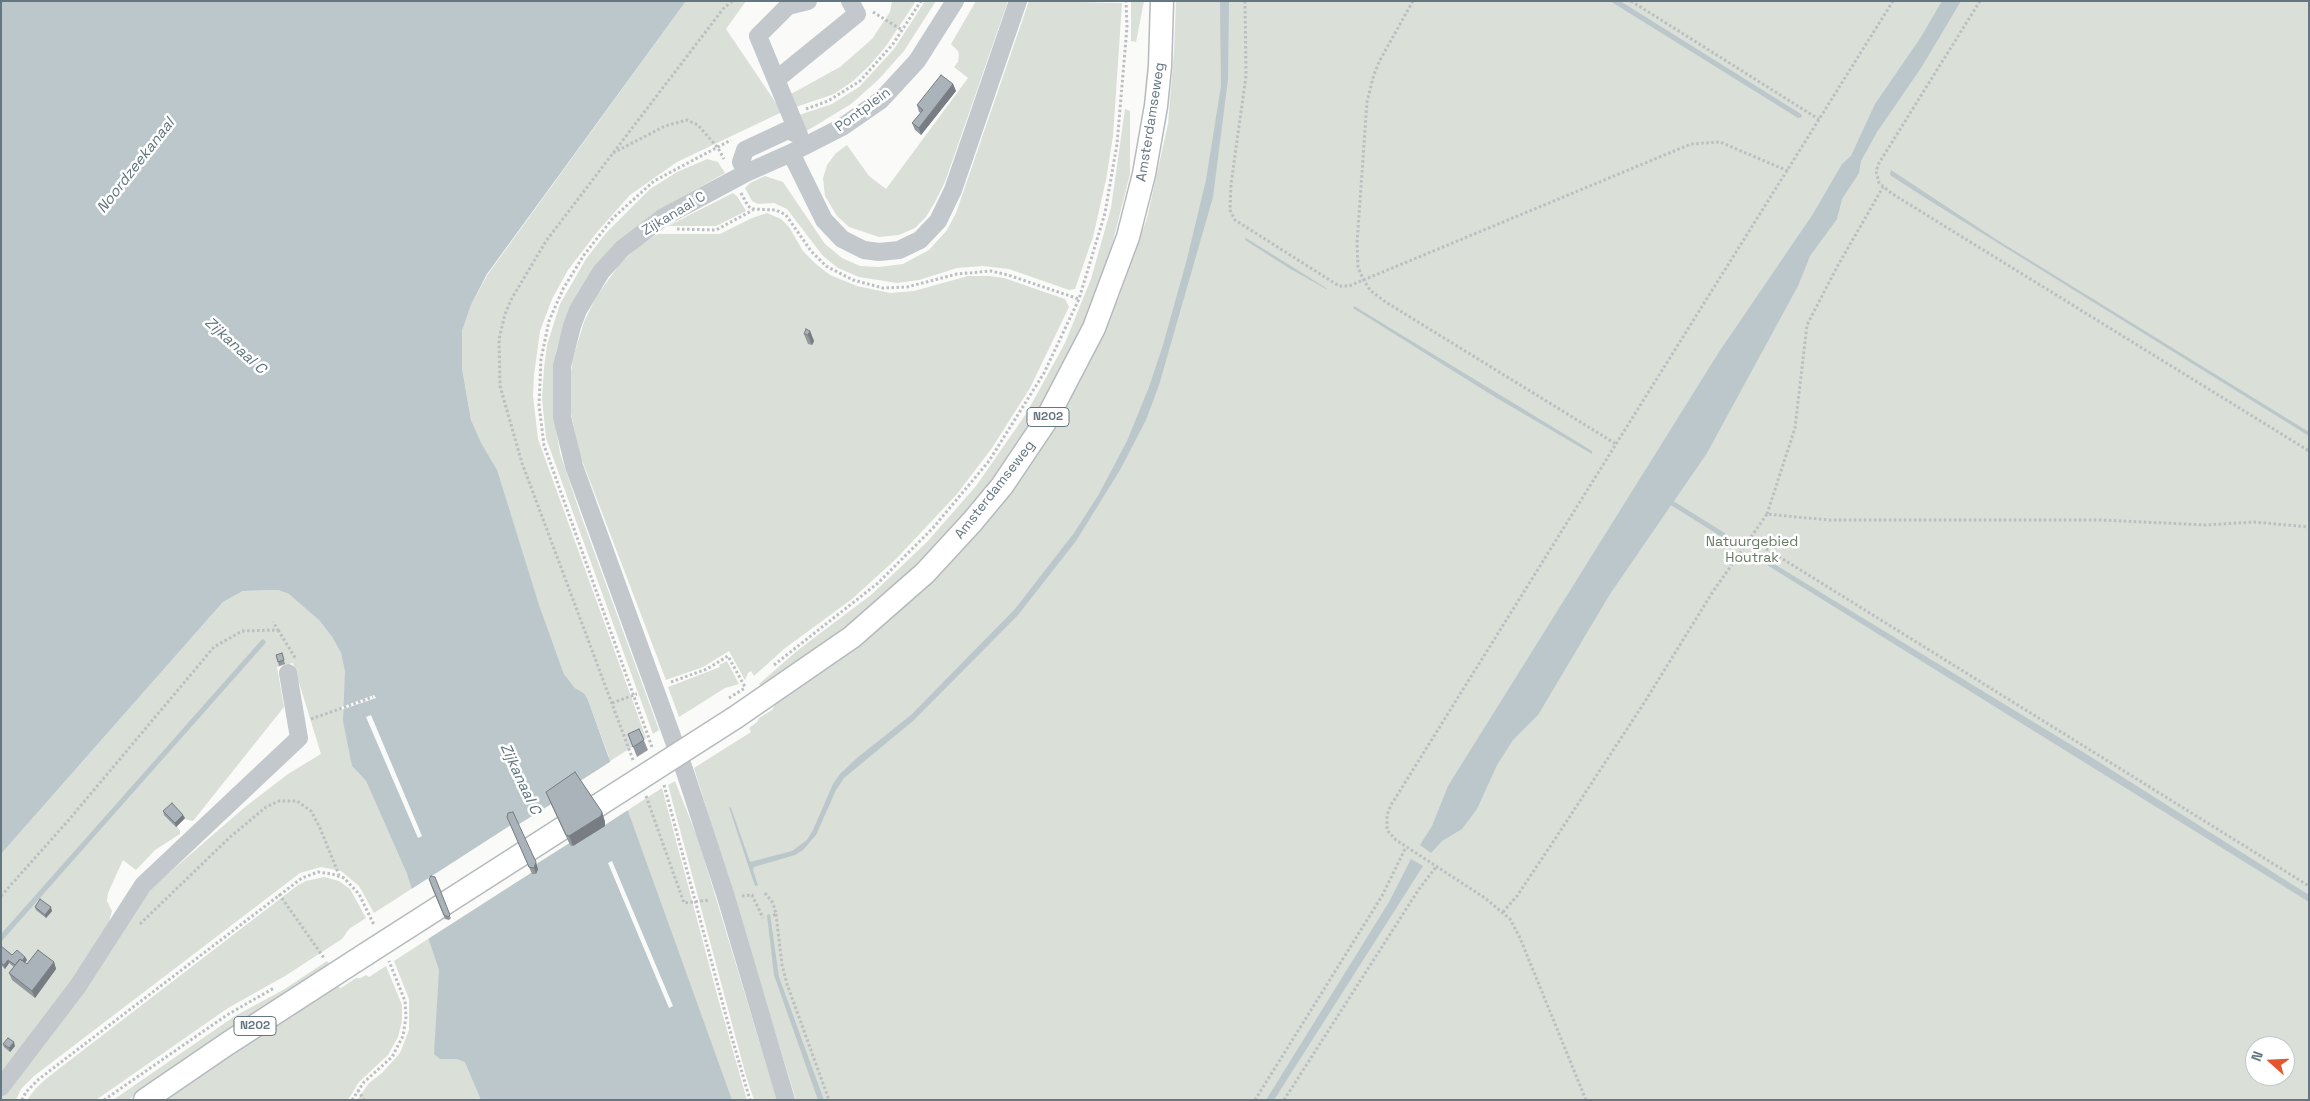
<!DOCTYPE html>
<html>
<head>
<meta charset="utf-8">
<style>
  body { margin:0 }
  #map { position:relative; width:2310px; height:1101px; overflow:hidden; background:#fafaf8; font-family:"Space Grotesk",sans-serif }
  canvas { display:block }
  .frame { position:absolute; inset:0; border:2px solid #657683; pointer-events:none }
  .north { position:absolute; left:2245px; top:1036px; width:50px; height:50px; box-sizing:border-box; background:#fff; border:1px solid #c1c8cd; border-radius:50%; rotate:290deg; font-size:14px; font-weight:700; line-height:20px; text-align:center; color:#657683 }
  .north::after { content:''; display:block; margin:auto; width:18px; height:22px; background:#e4572e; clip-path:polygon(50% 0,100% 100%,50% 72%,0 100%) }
</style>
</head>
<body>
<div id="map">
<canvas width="2310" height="1101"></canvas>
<div class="frame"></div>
<div class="north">N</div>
</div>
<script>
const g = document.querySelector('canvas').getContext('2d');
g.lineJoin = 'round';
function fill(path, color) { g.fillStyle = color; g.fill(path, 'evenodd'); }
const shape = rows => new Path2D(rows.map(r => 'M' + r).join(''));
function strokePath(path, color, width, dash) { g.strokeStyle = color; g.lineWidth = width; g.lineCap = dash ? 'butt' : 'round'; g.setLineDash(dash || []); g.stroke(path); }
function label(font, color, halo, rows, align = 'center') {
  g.font = font + ' "Space Grotesk",sans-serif'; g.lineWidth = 5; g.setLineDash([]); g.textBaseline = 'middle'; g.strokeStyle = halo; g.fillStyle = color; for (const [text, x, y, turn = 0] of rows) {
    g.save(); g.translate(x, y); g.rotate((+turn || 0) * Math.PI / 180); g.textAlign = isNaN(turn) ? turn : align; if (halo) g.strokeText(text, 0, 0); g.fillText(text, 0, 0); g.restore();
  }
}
const green = shape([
  [686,1,746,1,726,29,782,112,677,162,630,195,598,231,568,270,552,299,540,331,534,375,533,396,538,439,646,738,374,913,359,886,341,871,321,867,300,873,34,1076,21,1089,16,1100,1,1100,1,1095,147,892,245,807,288,774,321,754,293,663,277,667,284,707,193,821,185,819,177,826,180,831,180,834,155,850,136,870,123,860,108,893,107,901,112,911,108,926,70,987,1,1077,1,854,223,602,243,591,278,590,289,594,304,606,319,620,332,637,341,653,345,672,345,690,352,766,366,781,411,883,609,757,588,700,584,693,575,688,564,674,471,420,462,368,462,331,471,305,488,274],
  [892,1,916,1,886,46,870,65,853,81,834,94,793,108,791,94,840,67,872,39,890,12],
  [925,1,936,1,904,51,878,80,851,104,805,132,799,115,832,104,859,87,894,49],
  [976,1,1008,1,945,182,935,202,926,217,915,228,899,235,879,237,849,227,837,216,825,196,823,178,827,165,836,153,847,145,869,176,886,189,968,78,954,67,958,62,959,55,958,51,951,44],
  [1029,1,1122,3,1113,136,1106,180,1093,237,1075,289,1069,290,1009,269,983,266,957,268,919,280,897,283,859,277,838,268,823,256,787,209,774,203,758,204,752,201,745,188,750,183,765,176,783,182,825,244,842,258,860,266,879,267,903,264,929,250,947,230,956,213],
  [1131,1,1144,1,1136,42,1131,41],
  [1176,1,2309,1,2309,1100,796,1100,694,768,751,732,749,728,757,722,759,718,772,710,776,703,839,659,916,595,1056,424,1100,340,1119,297,1147,218,1168,124,1174,51],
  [2255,1046,2285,1046,2285,1076,2255,1076],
  [1125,109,1130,111,1130,174,1109,257,1092,306,1049,395,1014,450,964,516,906,577,839,633,761,687,759,684,798,650,871,595,927,542,976,486,1026,414,1065,343,1091,279,1111,208],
  [707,159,718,162,725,173,656,212,613,247,566,319,556,351,553,376,554,416,560,453,580,513,659,730,653,734,546,438,542,398,544,368,547,345,560,304,586,259,606,233,650,189,677,172],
  [733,193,737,196,746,211,716,226,668,226],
  [767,213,781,219,789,227,803,251,816,264,830,275,857,286,890,293,914,291,968,276,989,276,1004,278,1065,299,1069,307,1030,388,992,448,957,494,896,559,852,599,784,649,754,676,751,671,748,673,745,680,729,651,703,667,666,680,580,455,571,414,571,372,573,358,584,322,596,297,619,265,639,246,657,234,720,234,752,218],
  [727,661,739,684,725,688,679,717,668,687,720,667,719,665],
  [675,781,698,839,777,1100,754,1100,746,1076,668,785],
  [662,788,719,1002,747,1100,357,1100,369,1083,382,1073,400,1053,409,1030,409,999,394,961],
  [324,877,339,881,350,889,366,918,349,929,342,939,285,976,228,1008,96,1100,27,1100,36,1088,47,1078,298,885,306,881],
  [327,961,330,964,328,966,194,1054,128,1100,113,1100,235,1016,283,990],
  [386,966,402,1005,402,1021,398,1037,388,1055,359,1082,348,1100,163,1100,335,986,341,988,356,978,361,978,366,975,369,977]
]);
const water = shape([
  [1,1,686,1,487,274,471,305,462,331,462,368,471,420,481,443,497,470,539,605,564,674,575,688,584,693,588,700,732,1100,481,1100,465,1062,457,1059,440,1059,434,1054,439,970,407,874,366,781,352,766,343,721,345,672,341,653,332,637,319,620,289,594,278,590,243,591,223,602,1,854],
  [1220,1,1229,1,1228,79,1213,197,1159,385,1146,420,1120,470,1076,541,1018,615,913,721,844,778,836,790,816,835,803,850,795,855,754,867,753,870,758,885,755,886,729,807,731,808,750,862,792,851,807,840,813,830,833,784,840,774,857,758,911,715,1015,609,1074,533,1099,494,1127,441,1149,387,1163,345,1187,259,1206,180,1221,86],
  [1610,1,1620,1,1801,114,1802,117,1798,118],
  [1942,1,1961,1,1921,68,1877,132,1861,161,1859,173,1842,199,1837,219,1810,256,1798,286,1707,453,1610,594,1538,715,1513,740,1497,765,1477,809,1462,829,1442,841,1431,853,1420,845,1432,826,1448,786,1719,352,1813,214,1842,164,1851,156,1875,104,1921,37],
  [1891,170,1994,238,2309,432,2309,436,1924,197,1890,175],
  [1246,238,1326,288,1328,290,1289,268,1245,240],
  [1354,306,1579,443,1592,451,1592,454,1490,394,1353,308],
  [1761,556,2091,757,2309,895,2309,902,1759,560],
  [1411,859,1423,866,1274,1100,1266,1100,1389,902],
  [770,914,779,977,824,1100,818,1100,774,975,767,915]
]);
const pier = shape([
  [374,695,376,698,341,710,341,707],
  [371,715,422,836,418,838,366,717],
  [613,760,631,808,579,842,576,839,533,866,534,871,428,939,410,890,514,823,516,826,553,803,552,799],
  [612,861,673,1006,669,1008,608,863]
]);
const stream = shape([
  [1672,503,1728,538],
  [1,938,263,642]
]);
const path = shape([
  [1245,1,1246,76,1231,184,1230,210,1235,220,1339,286,1349,286,1691,144,1720,142,1788,171],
  [1413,1,1380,60,1374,74,1367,102,1357,243,1358,267,1363,279,1370,290,1384,301,1616,444],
  [1631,1,1820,120],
  [1980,1,1879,163,1876,171,1879,183,1891,193,2309,451],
  [873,12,902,30],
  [806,109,828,101,860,81,893,44,921,1],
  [613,153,665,126,687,120,698,125,718,148,724,159],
  [741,193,748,206,752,209,776,210,786,215,811,251,826,266,853,280,883,288,907,287,957,274,991,271,1008,275,1079,299],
  [677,229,716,230,753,210],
  [1767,514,1795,428,1807,325,1837,267,1883,187],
  [1749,538,2309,886],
  [278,630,296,659],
  [774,665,878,583,933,528,989,461,1044,373,1079,299,1105,213,1117,144,1127,27,1126,1],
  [671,682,707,669,728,656,745,687],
  [612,703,637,694],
  [311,719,373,697],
  [652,747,544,445,539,405,541,359,549,321,563,289,584,255,613,218,654,181,731,140],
  [633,760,522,463,500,386,499,339,505,314,512,298,546,241,723,9,732,1],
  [664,785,732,1038,750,1100],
  [646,796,684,903,709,900],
  [765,893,773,903,776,914,772,916],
  [279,894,324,958],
  [1,896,67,822,214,647,242,631,278,630,273,622],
  [742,896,752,895,763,918],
  [1503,912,1517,896,1555,839,1644,703,1712,593,1767,514,1828,520,2101,520,2206,525,2254,522,2309,527],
  [776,914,782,965,787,984,829,1100],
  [140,924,229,838,266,807,279,801,297,801,311,811,320,828,339,875],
  [358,1090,364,1100],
  [22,1100,26,1092,39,1079,302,878,318,872,332,874,344,878,359,894,374,925],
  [104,1100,227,1015,274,988],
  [352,1100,364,1082,392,1057,403,1036,406,1017,405,1001,389,961],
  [1255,1100,1382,896,1406,847],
  [1284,1100,1419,889,1436,867],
  [1586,1100,1520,938,1510,919,1485,898,1396,840,1387,830,1387,815,1391,805,1616,444,1893,1]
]);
const minor = shape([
  [777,79,857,14,850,1],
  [799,135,758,36,788,6,808,1],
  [791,153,824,220,842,239,864,250,879,252,899,250,920,240,938,221,953,190,1018,1],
  [746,173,741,162,745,150,788,130,799,135],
  [1,1087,78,986,143,885,299,738,288,673],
  [786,1100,726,897,685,772,574,466,562,417,562,366,572,326,578,310,601,272,622,249,662,218,746,173,791,153,842,127,881,100,917,61,955,1]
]);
const major = shape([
  [736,717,852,637,925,573,972,522,1002,486,1045,422,1094,328,1128,237,1144,174,1156,106,1160,66,1162,1],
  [145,1100,227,1044,366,954]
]);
const pathBridge = shape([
  [729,698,745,688]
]);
const majorBridge = shape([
  [366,954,736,717]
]);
const wall = shape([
  [953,84,956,91,921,135,915,130,912,123,921,113,919,112,917,105],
  [810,331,814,341,812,345,808,344,804,334],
  [282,653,285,664,279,666,276,655],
  [639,729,648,750,637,757,628,734],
  [546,792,602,812,605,822,605,826,573,846,570,845,550,802],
  [163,811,185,818,176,827,164,815],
  [507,817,538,869,536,874,532,874],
  [430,883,451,918,449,920,445,919],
  [35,907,52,911,46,918,36,910],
  [1,946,12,955,25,957,27,960,25,962,27,964,54,962,56,969,35,998,12,980,9,973,14,967,9,963,5,969,1,965],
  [3,1044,15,1046,10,1052,4,1047]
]);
const shadedWall = shape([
  [953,84,956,91,921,135,919,128],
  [810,331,814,341,812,345,808,335],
  [602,812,605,822,605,826,573,846,569,836],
  [183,815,185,818,176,827,175,823],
  [536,862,538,869,536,874,534,868],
  [51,907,52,911,46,918,45,915],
  [25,957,27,960,19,971,17,967],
  [8,960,9,963,5,969,4,965],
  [54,962,56,969,35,998,32,991],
  [14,1042,15,1046,10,1052,9,1048]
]);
const building = shape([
  [941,75,953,84,919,128,912,123,923,110,917,105,941,75],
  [806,329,810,331,808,335,804,334,806,329],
  [282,653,284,660,278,662,276,655,282,653],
  [639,729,644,740,633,747,628,734,639,729],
  [575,772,602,812,601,816,569,836,566,835,546,792,575,772],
  [172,803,183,815,175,823,163,811,172,803],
  [513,812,536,862,534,868,529,867,507,817,508,813,513,812],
  [431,876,435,877,450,915,448,917,444,915,429,879,431,876],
  [40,899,51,907,45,915,35,907,40,899],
  [1,946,12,955,17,950,25,957,22,961,20,959,15,965,8,960,4,965,1,963,1,946],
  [38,950,54,962,32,991,9,973,20,959,27,964,38,950],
  [8,1038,14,1042,9,1048,3,1044,8,1038]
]);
const shields = [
  [1048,417,42],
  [255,1026,42]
];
const shieldNames = [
  ["N202",1048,417],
  ["N202",255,1026]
];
const streetNames = [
  ["Pontplein",863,110,-36],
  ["Amsterdamseweg",1151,122,-81],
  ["Zijkanaal C",674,214,-31],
  ["Amsterdamseweg",995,490,-52]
];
const parkNames = [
  ["Natuurgebied",1752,542],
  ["Houtrak",1752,558]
];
const waterNames = [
  ["Noordzeekanaal",136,166,-52],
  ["Zijkanaal C",235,346,42],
  ["Zijkanaal C",520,779,65]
];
fill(green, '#dadfd7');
fill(water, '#bbc7cb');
fill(pier, '#fafaf8');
strokePath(stream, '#bbc7cb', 5);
strokePath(major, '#b5babe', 25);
strokePath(path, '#bbbfc2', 3, [2.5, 2.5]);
strokePath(minor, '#c3c8cc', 18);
strokePath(major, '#fff', 22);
strokePath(majorBridge, '#b5babe', 25, []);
strokePath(pathBridge, '#bbbfc2', 3, [2.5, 2.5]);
strokePath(majorBridge, '#fff', 22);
fill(wall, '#929a9f');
fill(shadedWall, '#777d82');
fill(building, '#aab3b9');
strokePath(building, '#777d82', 1);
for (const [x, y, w] of shields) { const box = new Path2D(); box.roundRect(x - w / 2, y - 9.5, w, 19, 4); g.fillStyle = '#fff'; g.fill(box); strokePath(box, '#657683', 1); }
label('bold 12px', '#657683', null, shieldNames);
label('14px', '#657683', '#fff', streetNames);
label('14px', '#687a64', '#fff', parkNames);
label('italic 15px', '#60757c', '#fff', waterNames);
</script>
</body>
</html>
